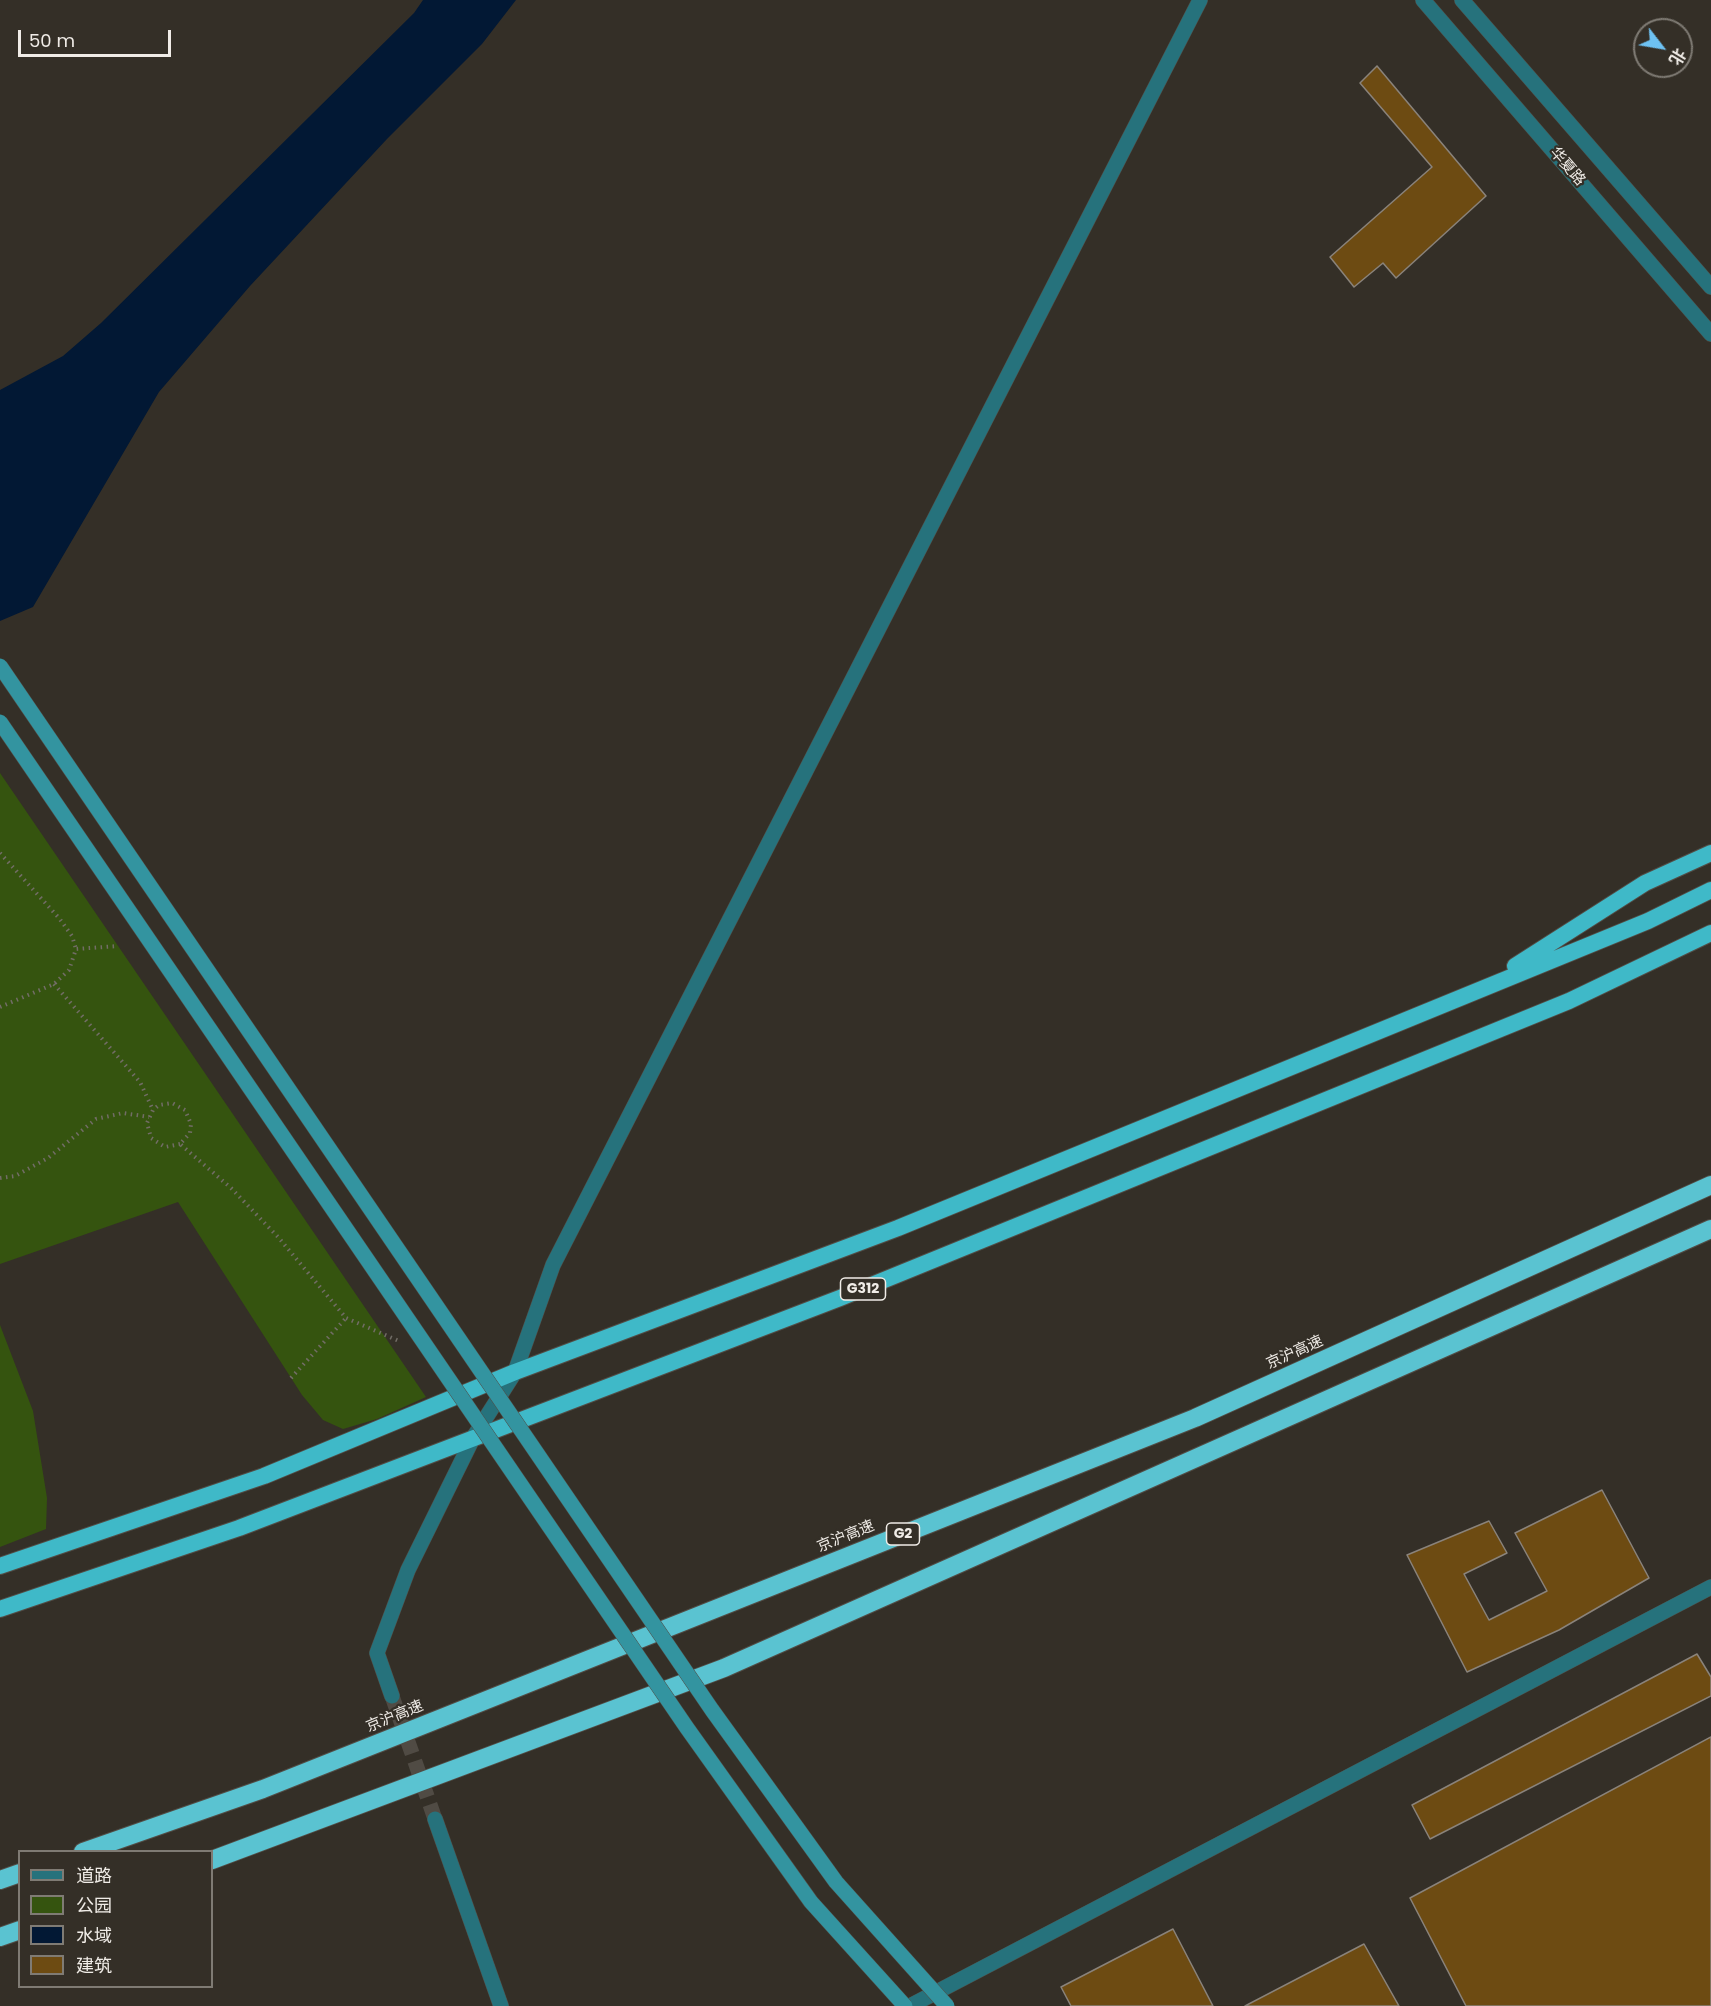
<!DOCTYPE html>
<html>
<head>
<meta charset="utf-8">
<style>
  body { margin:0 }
  #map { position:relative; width:1711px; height:2006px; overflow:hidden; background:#342f27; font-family:Poppins,"Noto Sans SC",sans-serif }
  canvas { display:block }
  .legend { position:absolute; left:18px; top:1850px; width:195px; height:138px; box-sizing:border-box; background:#342f27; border:2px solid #7f7b74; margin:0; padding:8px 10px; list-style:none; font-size:18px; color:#f0ece7 }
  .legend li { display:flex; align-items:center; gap:12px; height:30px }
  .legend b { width:30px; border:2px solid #7f7b74 }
  .north { position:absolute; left:1633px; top:18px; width:60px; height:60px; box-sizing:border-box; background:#342f27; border:2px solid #7f7b74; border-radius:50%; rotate:121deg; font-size:16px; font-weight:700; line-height:24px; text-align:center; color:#f0ece7 }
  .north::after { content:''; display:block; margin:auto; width:21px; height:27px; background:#6ec2f3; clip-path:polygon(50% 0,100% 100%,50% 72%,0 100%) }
  .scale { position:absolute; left:18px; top:30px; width:153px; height:27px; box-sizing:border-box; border:3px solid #f0ece7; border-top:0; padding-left:8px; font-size:18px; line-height:21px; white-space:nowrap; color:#f0ece7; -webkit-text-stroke:4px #342f27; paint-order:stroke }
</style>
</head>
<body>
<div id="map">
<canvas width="1711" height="2006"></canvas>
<ul class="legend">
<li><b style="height:8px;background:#26727c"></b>道路</li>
<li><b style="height:16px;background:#35540f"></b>公园</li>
<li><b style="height:16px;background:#021834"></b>水域</li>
<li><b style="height:16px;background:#6d4b12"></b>建筑</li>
</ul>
<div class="north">北</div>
<div class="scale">50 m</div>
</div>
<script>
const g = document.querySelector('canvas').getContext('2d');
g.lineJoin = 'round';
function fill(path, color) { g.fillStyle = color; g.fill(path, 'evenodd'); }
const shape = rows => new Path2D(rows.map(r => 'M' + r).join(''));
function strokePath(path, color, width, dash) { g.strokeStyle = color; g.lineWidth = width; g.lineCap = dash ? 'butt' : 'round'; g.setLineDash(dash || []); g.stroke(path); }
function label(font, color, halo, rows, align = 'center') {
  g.font = font + ' Poppins,"Noto Sans SC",sans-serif'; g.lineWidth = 4.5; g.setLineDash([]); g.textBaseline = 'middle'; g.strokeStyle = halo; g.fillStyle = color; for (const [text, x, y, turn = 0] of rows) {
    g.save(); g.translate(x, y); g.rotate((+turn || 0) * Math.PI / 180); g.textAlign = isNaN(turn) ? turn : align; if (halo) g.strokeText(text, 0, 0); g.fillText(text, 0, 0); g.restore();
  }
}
const green = shape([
  [0,773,426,1397,377,1419,343,1429,323,1420,302,1395,178,1202,0,1264],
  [0,1325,33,1411,47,1498,46,1529,0,1547]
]);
const water = shape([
  [423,0,516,0,482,44,387,139,250,286,159,392,33,607,0,621,0,390,63,356,101,323,414,13]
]);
const building = shape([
  [1377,66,1486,196,1396,278,1383,263,1354,287,1330,257,1432,167,1360,83,1377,66],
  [1602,1490,1649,1578,1559,1630,1467,1672,1407,1555,1489,1521,1507,1553,1464,1574,1489,1620,1547,1591,1515,1533,1602,1490],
  [1697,1654,1711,1677,1711,1696,1430,1839,1412,1805,1697,1654],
  [1711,1737,1711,2006,1466,2006,1410,1898,1711,1737],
  [1173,1929,1213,2006,1071,2006,1061,1987,1173,1929],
  [1364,1944,1399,2006,1245,2006,1364,1944]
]);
const minorTunnel = shape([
  [392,1696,435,1819]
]);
const path = shape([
  [0,853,59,918,72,936,76,949],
  [54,984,140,1082,153,1110],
  [0,1007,54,984,69,970,76,949,118,946],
  [180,1144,165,1147,151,1138,147,1123,153,1110,159,1105,172,1103,185,1110,191,1124,190,1133,180,1144,231,1188,278,1237,346,1318,399,1341],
  [0,1178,15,1176,48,1158,96,1119,123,1113,149,1117],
  [291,1378,346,1318]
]);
const minor = shape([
  [392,1696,377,1653,408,1570,473,1438,515,1372,553,1265,1200,0],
  [435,1819,501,2006],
  [910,2006,1711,1587]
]);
const tertiary = shape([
  [1423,0,1711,334],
  [1462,0,1711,287]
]);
const trunk = shape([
  [1515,966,1645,883,1711,853],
  [0,1566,264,1476,515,1372,898,1228,1648,921,1711,890],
  [0,1609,239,1528,840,1298,1569,1001,1711,933]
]);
const motorway = shape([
  [83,1852,263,1789,1195,1418,1711,1185],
  [212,1860,724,1668,1711,1229],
  [0,1880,20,1873],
  [0,1937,20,1930]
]);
const secondaryBridge = shape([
  [0,666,712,1710,836,1882,947,2006],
  [0,722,687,1728,811,1902,905,2006]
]);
const shields = [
  [863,1289,45],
  [903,1534,33]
];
const shieldNames = [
  ["G312",863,1289],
  ["G2",903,1534]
];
const streetNames = [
  ["华夏路",1567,167,49],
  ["京沪高速",1295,1353,-24],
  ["京沪高速",846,1537,-22],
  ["京沪高速",395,1717,-22]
];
fill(green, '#35540f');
fill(water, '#021834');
fill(building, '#6d4b12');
strokePath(building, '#8a837b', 1.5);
strokePath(minorTunnel, '#504b44', 15, [15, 8]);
strokePath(minor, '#524d46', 16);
strokePath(tertiary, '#524d46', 16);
strokePath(trunk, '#524d46', 18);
strokePath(motorway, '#524d46', 20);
strokePath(path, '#726d66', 4, [1.5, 4.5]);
strokePath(minor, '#26727c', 15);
strokePath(tertiary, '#26727c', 15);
strokePath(trunk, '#3fb9c8', 16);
strokePath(motorway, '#5ac3d1', 18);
strokePath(secondaryBridge, '#524d46', 16, []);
strokePath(secondaryBridge, '#3394a0', 15);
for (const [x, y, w] of shields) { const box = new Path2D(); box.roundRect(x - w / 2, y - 11, w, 22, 4.5); g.fillStyle = '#342f27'; g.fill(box); strokePath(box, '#f0ece7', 1.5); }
label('bold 14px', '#f0ece7', null, shieldNames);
label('15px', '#f0ece7', '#342f27', streetNames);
</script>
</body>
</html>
